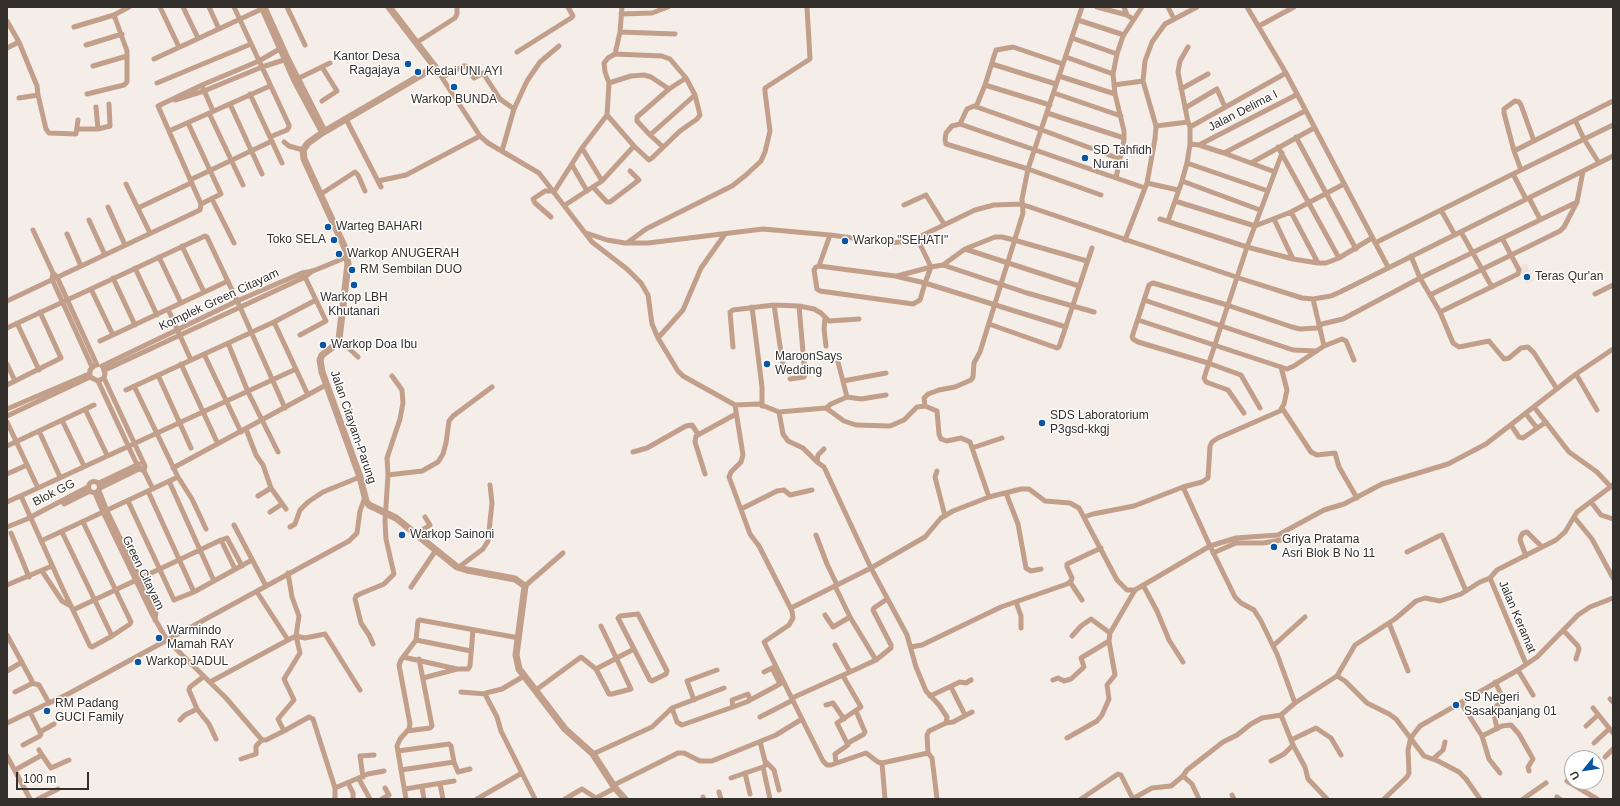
<!DOCTYPE html>
<html>
<head>
<meta charset="utf-8">
<style>
  body { margin:0 }
  #map { position:relative; width:1620px; height:806px; overflow:hidden; background:#f5ede7; font-family:Helvetica,sans-serif }
  canvas { display:block }
  .frame { position:absolute; inset:0; border:8px solid #322f2d; pointer-events:none }
  .north { position:absolute; left:1564px; top:750px; width:40px; height:40px; box-sizing:border-box; background:#fff; border:1px solid #adacab; border-radius:50%; rotate:240deg; font-size:11px; font-weight:700; line-height:16px; text-align:center; color:#322f2d }
  .north::after { content:''; display:block; margin:auto; width:14px; height:18px; background:#0955a4; clip-path:polygon(50% 0,100% 100%,50% 72%,0 100%) }
  .scale { position:absolute; left:16px; top:772px; width:73px; height:18px; box-sizing:border-box; border:2px solid #322f2d; border-top:0; padding-left:5px; font-size:12px; line-height:14px; white-space:nowrap; color:#322f2d; -webkit-text-stroke:3px #fff; paint-order:stroke }
</style>
</head>
<body>
<div id="map">
<canvas width="1620" height="806"></canvas>
<div class="frame"></div>
<div class="north">U</div>
<div class="scale">100 m</div>
</div>
<script>
const g = document.querySelector('canvas').getContext('2d');
g.lineJoin = 'round';
function fill(path, color) { g.fillStyle = color; g.fill(path, 'evenodd'); }
const shape = rows => new Path2D(rows.map(r => 'M' + r).join(''));
function strokePath(path, color, width, dash) { g.strokeStyle = color; g.lineWidth = width; g.lineCap = dash ? 'butt' : 'round'; g.setLineDash(dash || []); g.stroke(path); }
function label(font, color, halo, rows, align = 'center') {
  g.font = font + ' Helvetica,sans-serif'; g.lineWidth = 3; g.setLineDash([]); g.textBaseline = 'middle'; g.strokeStyle = halo; g.fillStyle = color; for (const [text, x, y, turn = 0] of rows) {
    g.save(); g.translate(x, y); g.rotate((+turn || 0) * Math.PI / 180); g.textAlign = isNaN(turn) ? turn : align; if (halo) g.strokeText(text, 0, 0); g.fillText(text, 0, 0); g.restore();
  }
}
const built = shape([
  [1526,263,1534,280,1526,284,1518,267]
]);
const minor = shape([
  [160,7,179,47],
  [183,7,198,38],
  [209,7,219,29],
  [234,7,289,125,289,127,287,130,270,137],
  [261,7,294,81,322,133],
  [265,7,288,58,325,131],
  [287,7,305,45],
  [1097,7,1127,15,1133,19],
  [1124,7,1127,15],
  [1142,7,1123,36,1117,54,1113,74,1115,94,1124,131,1124,140,1116,178,1145,188],
  [1168,7,1174,19],
  [1247,7,1286,73],
  [621,14,652,13,668,7],
  [1078,20,1124,35],
  [7,21,19,42,37,86,38,95,19,98],
  [1259,26,1294,7],
  [74,27,114,15,129,7],
  [620,32,675,34],
  [1072,38,1117,54],
  [416,43,455,18,457,14,457,7],
  [86,45,122,34],
  [7,48,19,42],
  [517,52,571,18,573,16,568,7],
  [1066,57,1113,74],
  [154,59,264,8],
  [992,64,1056,84],
  [93,66,127,56],
  [322,67,337,91,322,101],
  [435,67,480,136,488,143,539,173,592,242,627,269,641,283,648,295,652,324,658,338],
  [1059,76,1115,94],
  [442,77,464,66,466,66,474,78,483,73,500,99,514,109],
  [297,79,330,63],
  [157,83,251,44],
  [609,83,631,76,644,75,651,77,669,89],
  [985,85,1050,105],
  [1114,85,1143,81],
  [203,88,213,111],
  [1181,89,1208,74],
  [1054,93,1121,116],
  [87,94,124,85,127,82,127,51,114,15],
  [250,94,282,163],
  [38,95,46,129,49,133,76,134,78,120],
  [175,100,204,91,262,67,287,59],
  [230,104,262,174],
  [976,107,985,85,996,50,1013,47,1063,64],
  [1185,108,1217,89,1225,107],
  [209,113,243,185],
  [1047,113,1124,138],
  [607,115,634,146,649,160,652,158,680,131,697,119,700,115,695,95,686,78,670,59,662,56,615,54],
  [346,119,381,187],
  [1575,120,1584,139,1599,163],
  [1188,122,1178,72,1180,61,1188,47],
  [188,123,221,194,201,204],
  [960,124,967,109,974,106,1042,130,1120,159],
  [1156,126,1188,122,1190,127,1190,144,1187,163,1182,181,1168,221],
  [1190,127,1286,73,1388,267],
  [77,129,98,129,96,107],
  [98,129,110,126,109,104],
  [169,131,270,86],
  [650,135,695,95],
  [1296,137,1356,249],
  [284,142,289,146,303,150],
  [1190,144,1199,145,1224,153,1275,172],
  [1199,145,1296,95],
  [663,147,650,135,637,121,637,117,669,89,686,78],
  [1278,147,1339,258],
  [582,148,602,181],
  [502,151,514,109,527,81,540,62,559,46],
  [1514,151,1613,101],
  [1224,153,1305,111],
  [1187,163,1268,191],
  [1251,163,1314,128],
  [572,165,587,191],
  [1521,170,1514,151,1504,113,1504,109,1515,101,1519,102,1521,105,1534,141],
  [1513,174,1526,199],
  [190,180,272,141],
  [378,181,406,175,480,136],
  [1182,181,1260,210],
  [1147,183,1178,190],
  [126,184,150,233],
  [593,187,607,202,610,202,639,180,630,171],
  [554,192,582,148,607,115,609,83,605,72,604,63,608,58,615,54,620,32,622,7],
  [321,194,355,172,358,175,365,191],
  [1101,195,1028,169,946,144,945,140,946,133,952,126,960,124,1116,178],
  [1529,198,1540,219],
  [212,199,234,243],
  [1175,201,1255,226,1291,212,1344,184],
  [565,205,602,181,634,146],
  [904,205,926,195,944,224],
  [108,207,125,245],
  [138,208,191,183],
  [1441,210,1455,235],
  [1291,212,1318,263],
  [551,217,535,203,533,199,545,191,553,191],
  [1160,219,1247,247,1293,259,1318,263,1326,263,1339,258,1372,238],
  [1274,219,1293,259],
  [89,220,105,255],
  [33,230,53,273],
  [1461,232,1492,287],
  [586,233,607,240,625,243,648,243,763,229,830,235,890,243,909,241,917,238,975,210,994,205,1021,204,1242,279,1302,298,1313,299,1331,296,1340,292,1613,156],
  [67,234,81,266],
  [725,234,701,268,683,310,658,338,678,371,683,376,735,405,759,404,779,412,826,408,844,421,856,425,890,426,904,420,917,407,925,406],
  [917,238,931,267,925,283,1066,327],
  [1125,240,1147,183,1155,139,1156,126,1143,81,1145,61,1152,42,1165,24,1197,7],
  [627,243,646,229,732,186,746,175,761,161,765,152,770,131,765,92,765,88,810,59,807,7],
  [1375,243,1521,170,1613,125],
  [182,246,204,292],
  [965,249,1079,286],
  [1411,256,1420,278,1440,312,1453,343,1459,347,1489,341,1504,359,1509,358,1521,348,1528,347,1534,353,1557,389],
  [159,257,181,303],
  [943,265,1027,293,1094,312],
  [819,266,895,276,925,283,920,300,913,304,820,291,817,289,814,270,816,267,819,266],
  [819,266,830,235],
  [135,268,157,315],
  [897,276,931,267,943,265,965,249,995,237,1002,237,1014,240,1087,261],
  [113,278,135,325],
  [91,289,113,335],
  [1595,294,1613,285],
  [1430,295,1560,231,1564,227,1577,202,1583,171],
  [1313,299,1324,346],
  [1144,300,1293,350,1317,351],
  [7,301,200,210,201,204,158,106,202,85,259,61,283,47],
  [774,305,783,366],
  [752,307,762,387,762,406],
  [168,309,191,360],
  [1440,312,1518,274,1519,270,1502,238],
  [825,318,824,329,826,346],
  [1138,320,1287,369,1294,366,1324,346,1342,339,1346,341,1354,360],
  [274,322,308,395],
  [17,323,39,370],
  [989,324,1057,348,1059,347,1092,248],
  [7,328,205,236,207,237,240,307,285,408],
  [300,335,326,321,305,277],
  [339,339,358,357],
  [100,341,228,281],
  [228,343,248,392,278,452],
  [733,347,730,312,733,310,774,305,799,306,814,309,821,313,829,321,859,319],
  [204,354,241,432],
  [838,362,847,397],
  [7,364,15,381],
  [181,364,216,440],
  [94,366,90,370,90,377,98,381,139,469,144,471,153,489],
  [102,366,237,301,302,273,313,271,347,257],
  [92,367,52,279,53,273,57,277,97,365],
  [1281,367,1287,390,1284,404,1280,411,1218,438,1212,442,1210,446,1208,478,1202,482,1183,487,1210,546,1236,538,1278,535,1324,510,1344,504,1382,484,1448,464,1486,444,1576,374,1613,349],
  [105,370,305,277,312,271],
  [1576,374,1597,410],
  [158,375,191,448],
  [104,378,145,466,144,471],
  [790,379,804,377,805,375,799,306],
  [98,381,104,378,105,374,103,367],
  [843,381,886,373],
  [7,385,61,358,40,312],
  [126,390,274,322,316,300],
  [1534,407,1569,452,1597,472,1611,487],
  [826,408,831,404,847,397,861,399,886,395],
  [1260,408,1241,375,1208,363,1138,342,1133,339,1132,337,1149,285,1153,283,1227,305,1292,327,1300,329,1317,328,1322,324,1343,319,1420,278,1577,202],
  [1282,408,1311,452,1317,455,1335,453,1339,467,1357,498],
  [7,409,89,374],
  [85,409,107,455],
  [779,412,783,434,788,441,803,448,817,462,818,455,824,449],
  [1244,413,1228,390,1206,382,1204,378,1247,247,1282,153],
  [1526,414,1537,428],
  [7,416,90,377],
  [62,420,84,466],
  [7,422,38,488,296,369],
  [1511,425,1519,437,1523,438,1546,422],
  [246,429,256,455,263,465,271,488,286,509],
  [39,431,60,477],
  [7,446,94,405],
  [972,448,1002,438],
  [633,452,647,448,686,426,692,425,698,434],
  [817,462,824,467,871,568,907,635,916,667,926,691,939,705,947,717,946,723,929,731,927,735,928,753],
  [173,468,326,385],
  [937,471,935,477,945,516],
  [7,474,27,465],
  [705,474,695,442,696,436,736,414],
  [388,475,387,458,400,419,403,403,402,390,392,376],
  [178,477,192,499,206,529],
  [169,481,214,581],
  '88.5 487a5.5 5.5 0 1 1 11 0a5.5 5.5 0 1 1-11 0Z',
  [99,483,139,464],
  [100,488,141,468],
  [99,491,107,511,156,612,155,620],
  [148,491,194,592],
  [95,493,103,512,152,614,167,640,226,698,262,740,266,740,284,731,278,719,294,700,284,679,300,653,296,636],
  [1006,493,1018,524,1026,568,1031,571,1041,569],
  [21,496,61,585,90,646,92,647,112,636,130,624,131,622,83,522],
  [258,496,271,488],
  [989,497,970,442,961,438,947,441,941,439,939,434,937,411,925,406,924,398,928,394,939,390,955,387,971,380,973,377,974,363,980,352,1023,213,1022,199,1028,169,1082,7],
  [128,501,174,600,194,592,252,560],
  [7,502,38,488],
  [1591,502,1601,515,1613,519],
  [64,504,90,491],
  [741,509,777,491,784,490,790,495,812,490],
  [270,512,282,504],
  [1084,517,1093,514,1134,506,1183,487],
  [1574,517,1592,539,1613,578],
  [234,525,266,586],
  [7,527,27,519,88,487],
  [290,527,295,524,300,510,308,502,323,492,360,477],
  [62,532,112,636],
  [11,533,29,577],
  [416,534,430,525,425,517],
  [816,535,827,564,837,585],
  [221,540,227,538,242,566],
  [41,541,178,477,134,386],
  [1407,552,1439,536,1442,535,1466,591],
  [1213,553,1236,543,1263,543,1281,540],
  [1526,556,1520,540,1521,536,1523,533,1527,532,1542,547],
  [459,567,483,549,488,541,492,503,490,485],
  [42,571,62,601,71,606],
  [1490,578,1526,664],
  [1070,582,1082,600],
  [7,585,52,566],
  [1143,585,1157,611,1169,640,1183,662],
  [525,586,563,553],
  [835,586,850,617,876,660],
  [411,587,436,550],
  [257,592,288,640,296,636,299,616,292,597,288,573],
  [1016,602,1021,616,1021,628],
  [791,608,871,568,925,537,941,518,953,511,989,497,1021,489,1029,489,1045,501,1070,503,1079,508,1117,580,1127,590,1135,590,1210,546,1235,597,1241,603,1254,610,1261,621,1277,654,1295,703],
  [73,610,221,540,235,569],
  [638,614,667,671,666,674,652,681,650,680,618,618,620,616,638,614],
  [825,615,833,627,850,617],
  [1389,623,1408,671],
  [1564,631,1578,646,1579,649,1576,659],
  [7,635,32,681,31,684,15,692],
  [296,636,305,638,325,634,360,690],
  [1072,636,1081,626,1091,619,1110,633],
  [416,640,471,651],
  [373,644,369,635,361,623,355,599,356,596,360,594,384,584,394,574,386,539,385,521,388,475,422,471,438,462,443,454,446,443,449,421,453,416,492,387],
  [835,645,850,672],
  [1273,646,1305,617],
  [911,647,922,645,1001,607,1067,584,1071,581,1072,578,1067,567,1067,564,1101,548],
  [403,657,457,669,468,669,470,666,473,630],
  [596,669,634,649],
  [1518,670,1533,695],
  [7,671,22,662],
  [764,672,774,667],
  [524,676,502,689,486,693,486,696,497,717,501,731,535,799],
  [1337,676,1355,645,1395,619,1416,601,1425,598,1440,601,1461,594,1480,582,1490,578,1497,570,1556,540,1565,532,1577,512,1613,485],
  [203,677,190,687,189,690,197,709,209,724,216,739],
  [423,678,457,669],
  [1053,680,1058,678,1064,681,1071,679,1084,667,1081,658,1109,641],
  [210,682,288,640],
  [1495,682,1503,698,1502,701,1493,709,1497,729],
  [32,683,39,685,49,703],
  [951,687,965,715],
  [536,690,581,657,596,669,609,694,612,694,631,689,601,626],
  [461,692,486,694],
  [930,696,960,682,966,683,971,680],
  [792,698,850,672,876,660,891,648,891,645,873,610,874,608,887,599],
  [752,699,780,684,772,668],
  [1610,699,1613,702],
  [694,700,687,681,717,670],
  [1461,703,1482,736,1489,759,1500,773],
  [826,705,833,703,844,719],
  [672,708,677,722,682,725,733,707,749,701,750,700,748,694,732,700,733,707],
  [1593,708,1613,733],
  [30,712,40,732,54,724],
  [760,717,793,700],
  [802,719,823,761,827,765,831,765,866,753,878,762,882,763,928,753,932,758,937,799],
  [180,720,185,715,197,709],
  [7,723,68,694,349,541,357,533,360,511,365,497],
  [946,723,953,722,972,712],
  [1586,726,1598,715],
  [284,731,309,717,313,719,335,788,335,799],
  [407,731,430,728,432,726,419,659],
  [1482,736,1502,726,1511,725,1519,734,1533,759,1528,767,1529,771],
  [1067,738,1097,721,1102,715,1109,699,1107,685,1115,675,1109,641,1110,633,1135,590],
  [1291,740,1316,728,1331,738,1341,755],
  [848,743,864,734,865,732,856,711],
  [1594,743,1609,729],
  [23,745,40,736,41,734,40,732],
  [39,750,42,755],
  [398,751,449,744,451,746,454,762],
  [593,754,652,727,672,708,724,688],
  [7,756,30,799],
  [1605,757,1613,749],
  [241,759,256,754,256,746,262,740],
  [1433,759,1443,750,1445,742],
  [1271,761,1284,754,1293,745],
  [766,762,774,770,779,790],
  [836,763,835,754,848,745,837,723,861,707,843,676],
  [882,763,885,799],
  [763,767,770,799],
  [15,770,42,755,51,768,69,760],
  [401,770,454,762,458,772,470,769],
  [745,773,750,794],
  [363,777,360,756,374,755],
  [731,778,763,767,766,765,760,742],
  [359,779,370,799],
  [1567,781,1597,799],
  [348,783,353,793,353,799],
  [440,784,443,799],
  [614,785,678,753,684,753,700,761,712,761,776,735,802,719,764,642,789,625,793,618,792,611,759,546,750,534,729,477,731,472,741,462,743,455,735,405],
  [422,787,424,799],
  [335,788,368,774,384,771],
  [405,789,454,781],
  [719,792,721,799],
  [1232,795,1234,799],
  [703,797,704,799],
  [1557,797,1560,799],
  [38,799,58,789],
  [382,799,389,795,385,788],
  [406,799,397,746,400,739,409,729,410,724,399,665,401,660,416,640,418,621,420,620,519,638],
  [477,799,522,773],
  [565,799,582,789,596,798,615,788],
  [1081,799,1118,774,1121,775,1132,797,1134,798,1152,788,1171,786,1183,776],
  [1199,799,1192,784,1183,776,1187,770,1223,742,1237,735,1251,724,1262,718,1281,715],
  [1327,799,1308,779,1305,767,1293,745,1281,715,1295,703,1337,676,1345,681,1367,703,1389,714,1396,719,1424,756,1438,761,1459,772,1466,779,1480,799],
  [1384,799,1407,777,1409,773,1408,750,1410,741,1413,735,1420,726,1518,670,1537,657,1578,615,1590,607,1613,598],
  [1523,799,1546,783]
]);
const tertiary = shape([
  [389,7,435,67,322,133,308,143,303,150,304,159,345,248,348,264,339,339,334,346,322,355,320,360,322,372,360,477,366,501,369,505,396,518,457,567,467,570,515,579,525,586,516,655,519,669,565,729,593,754,615,788,625,799]
]);
const markers = [
  [408,64,4,"#0955a4"],
  [418,72,4,"#0955a4"],
  [454,87,4,"#0955a4"],
  [1085,158,4,"#0955a4"],
  [328,227,4,"#0955a4"],
  [334,240,4,"#0955a4"],
  [845,241,4,"#0955a4"],
  [339,254,4,"#0955a4"],
  [352,270,4,"#0955a4"],
  [1527,277,4,"#0955a4"],
  [354,285,4,"#0955a4"],
  [323,345,4,"#0955a4"],
  [767,364,4,"#0955a4"],
  [1042,423,4,"#0955a4"],
  [402,535,4,"#0955a4"],
  [1274,547,4,"#0955a4"],
  [159,638,4,"#0955a4"],
  [138,662,4,"#0955a4"],
  [1456,705,4,"#0955a4"],
  [47,711,4,"#0955a4"]
];
const poiNames = [
  ["Kantor Desa",400,57,"right"],
  ["Ragajaya",400,71,"right"],
  ["Kedai UNI AYI",426,72],
  ["Warkop BUNDA",454,100,"center"],
  ["SD Tahfidh",1093,151],
  ["Nurani",1093,165],
  ["Warteg BAHARI",336,227],
  ["Toko SELA",326,240,"right"],
  ["Warkop \"SEHATI\"",853,241],
  ["Warkop ANUGERAH",347,254],
  ["RM Sembilan DUO",360,270],
  ["Teras Qur'an",1535,277],
  ["Warkop LBH",354,298,"center"],
  ["Khutanari",354,312,"center"],
  ["Warkop Doa Ibu",331,345],
  ["MaroonSays",775,357],
  ["Wedding",775,371],
  ["SDS Laboratorium",1050,416],
  ["P3gsd-kkgj",1050,430],
  ["Warkop Sainoni",410,535],
  ["Griya Pratama",1282,540],
  ["Asri Blok B No 11",1282,554],
  ["Warmindo",167,631],
  ["Mamah RAY",167,645],
  ["Warkop JADUL",146,662],
  ["SD Negeri",1464,698],
  ["Sasakpanjang 01",1464,712],
  ["RM Padang",55,704],
  ["GUCI Family",55,718]
];
const streetNames = [
  ["Jalan Delima I",1243,111,-27],
  ["Komplek Green Citayam",219,300,-25],
  ["Jalan Citayam-Parung",353,427,71],
  ["Blok GG",54,493,-27],
  ["Green Citayam",143,573,64],
  ["Jalan Keramat",1517,617,67]
];
fill(built, '#efe1d6');
strokePath(minor, '#c29f8a', 5);
strokePath(tertiary, '#c29f8a', 7);
for (const [x, y, r, color] of markers) { const dot = new Path2D(); dot.arc(x, y, r, 0, 2 * Math.PI); g.fillStyle = color; g.fill(dot); strokePath(dot, '#fff', 1.5); }
label('12px', '#322f2d', '#fff', poiNames, 'left');
label('12px', '#322f2d', '#fff', streetNames);
</script>
</body>
</html>
